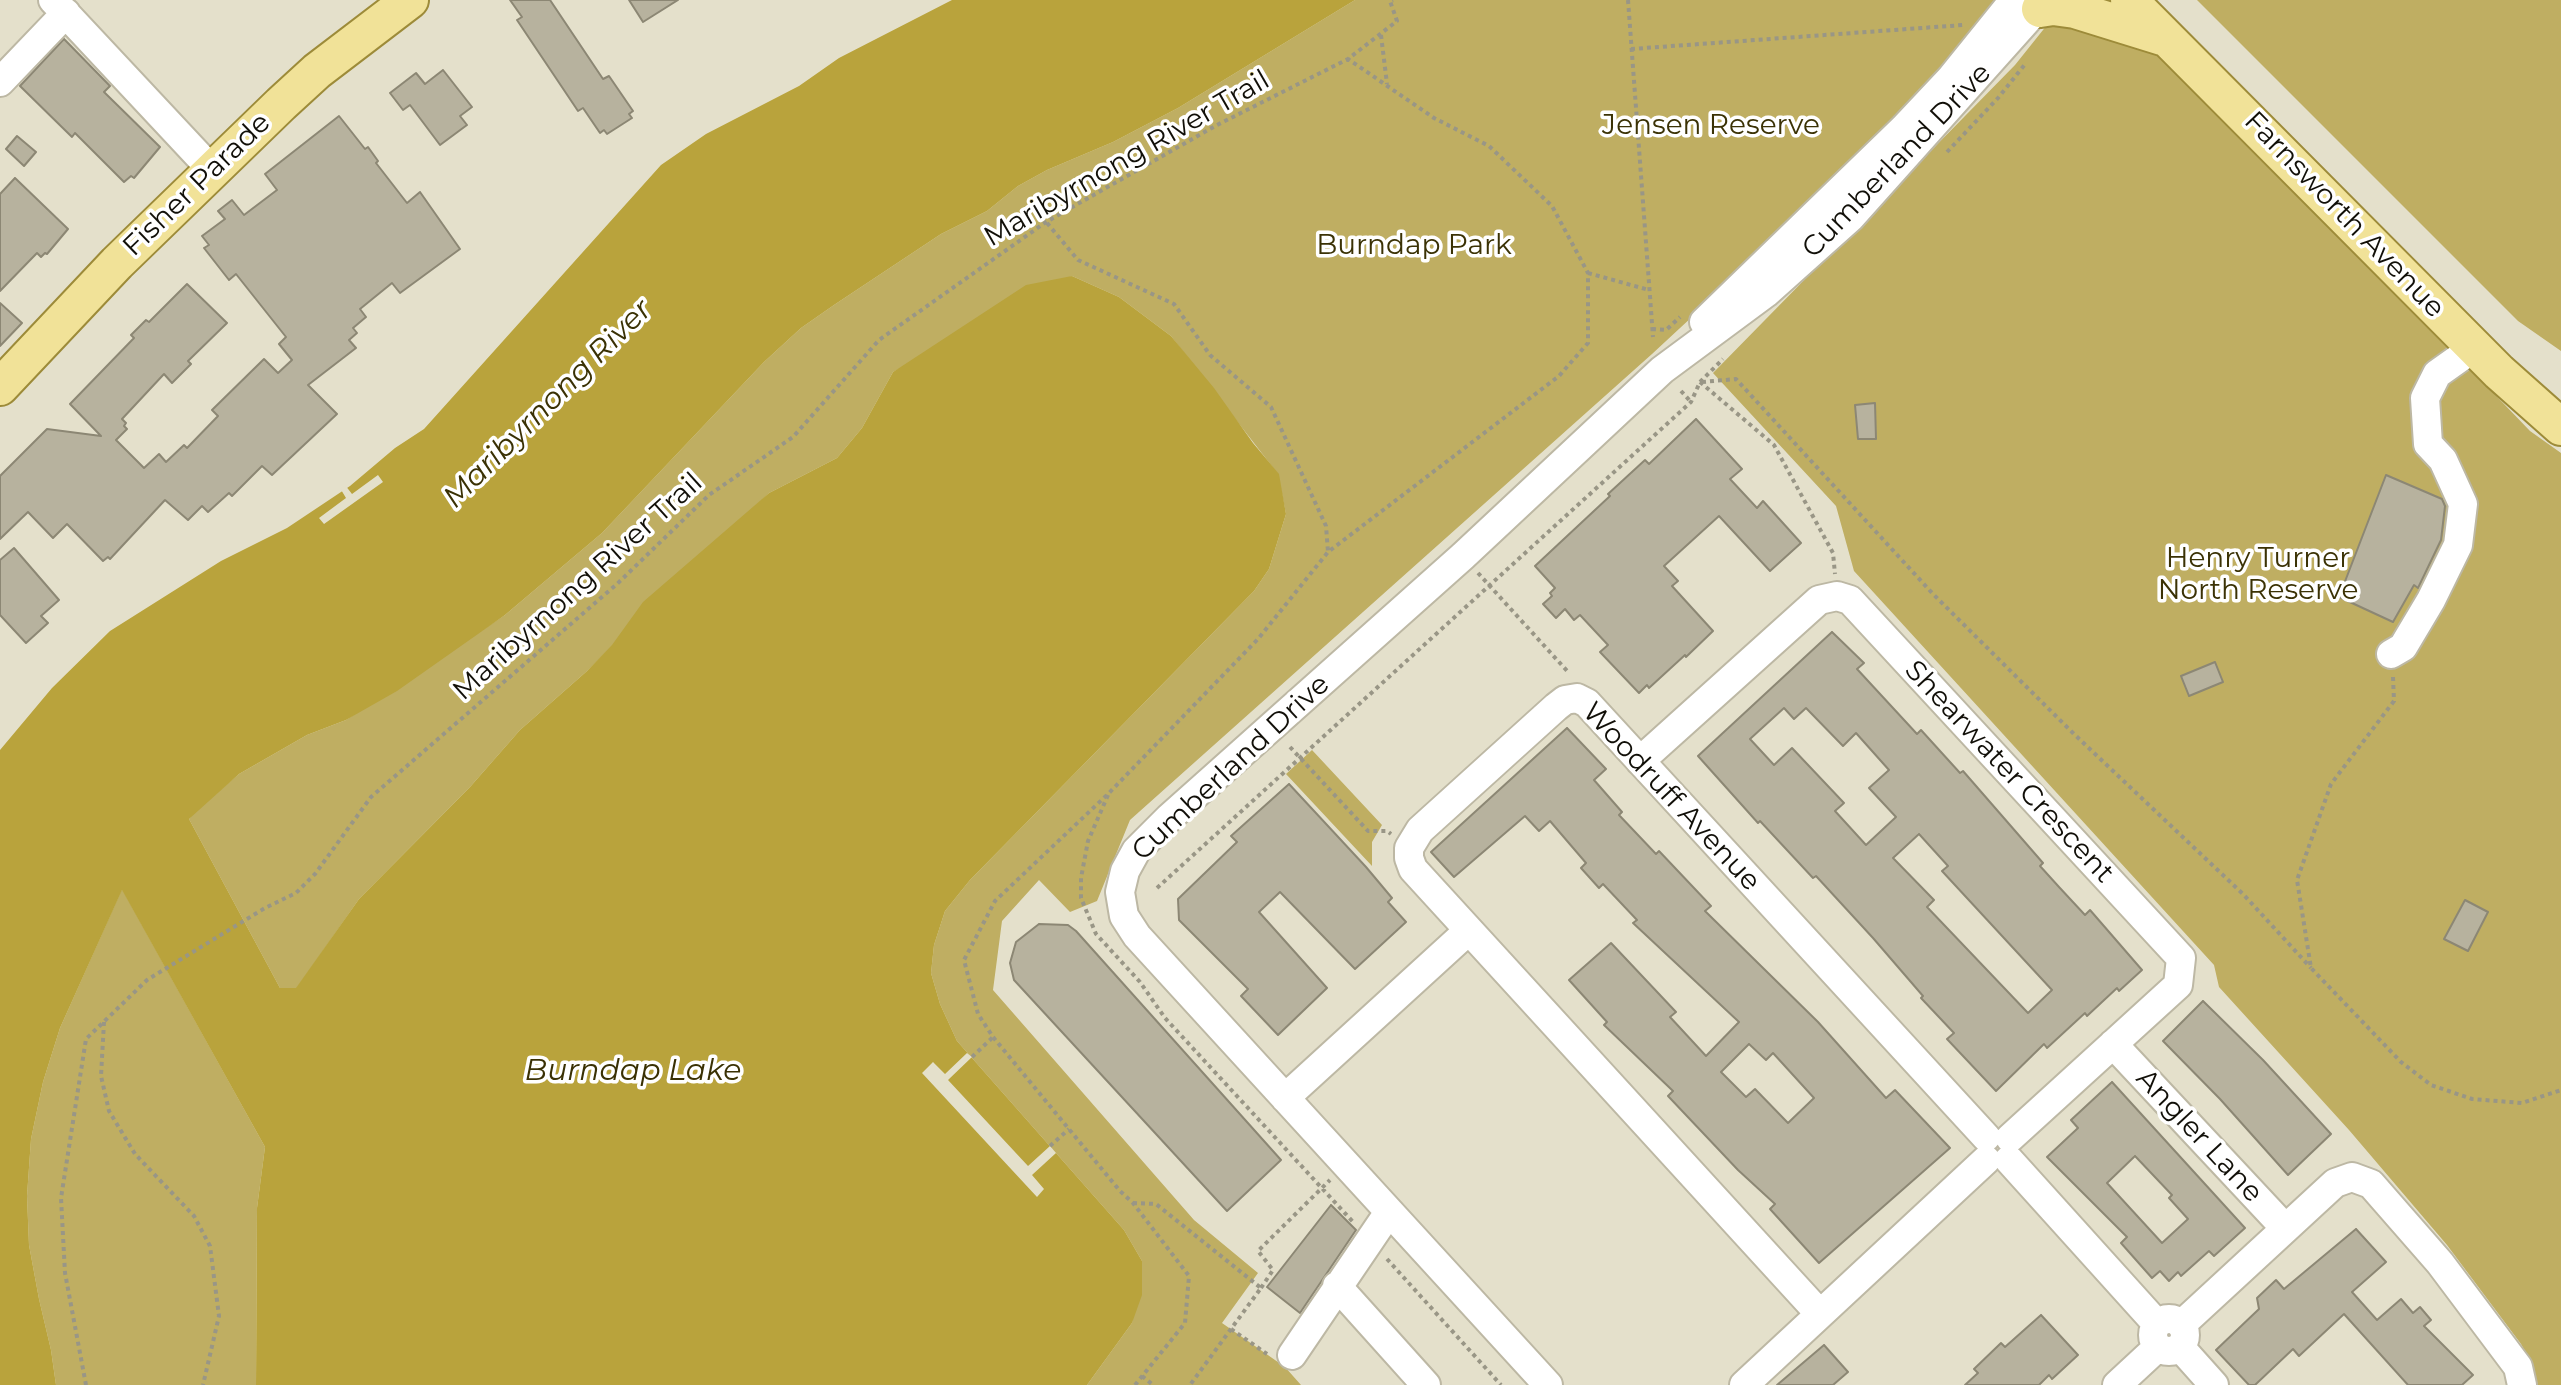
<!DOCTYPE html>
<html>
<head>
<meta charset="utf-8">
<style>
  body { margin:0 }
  canvas { display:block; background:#e4e0cb }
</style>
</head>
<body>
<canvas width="2561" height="1385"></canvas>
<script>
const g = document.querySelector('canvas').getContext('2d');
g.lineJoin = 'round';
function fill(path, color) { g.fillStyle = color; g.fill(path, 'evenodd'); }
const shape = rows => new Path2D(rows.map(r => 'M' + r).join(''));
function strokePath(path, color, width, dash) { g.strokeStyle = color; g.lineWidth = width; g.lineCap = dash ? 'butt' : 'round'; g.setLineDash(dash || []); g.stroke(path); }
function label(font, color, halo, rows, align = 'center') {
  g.font = font + ' Montserrat,sans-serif'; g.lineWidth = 7; g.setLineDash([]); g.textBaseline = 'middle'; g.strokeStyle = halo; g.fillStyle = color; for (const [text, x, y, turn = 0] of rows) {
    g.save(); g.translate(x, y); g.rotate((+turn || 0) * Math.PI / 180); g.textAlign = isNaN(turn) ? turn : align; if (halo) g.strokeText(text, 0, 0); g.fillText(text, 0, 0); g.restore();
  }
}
const green = shape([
  [1355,0,2002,0,1899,125,1652,354,1130,820,1097,901,1070,912,1039,880,1002,921,993,990,1194,1220,1258,1273,1222,1323,1285,1367,1301,1385,1087,1385,1132,1323,1142,1261,1124,1230,957,1041,940,1004,931,973,934,945,945,911,970,880,1254,591,1269,569,1286,514,1278,474,1171,336,1119,297,1072,276,893,372,862,428,837,458,769,493,587,671,520,730,470,787,359,899,297,988,280,988,189,819,196,810,239,774,307,735,346,720,505,615,602,533,764,362,801,328,834,305,941,234,987,211,1018,186,1047,170,1113,142,1178,108],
  [2197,0,2561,0,2561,351,2518,321],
  [2047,25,2096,26,2176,63,2530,431,2561,453,2561,1385,2537,1385,2533,1366,2521,1344,2447,1245,2349,1130,2219,987,2214,965,1854,571,1836,506,1713,373,2015,65],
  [1312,750,1382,825,1372,842,1372,866,1286,774],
  [122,889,265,1147,257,1208,256,1385,56,1385,51,1350,39,1299,29,1245,27,1196,31,1139,43,1082,60,1028]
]);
const water = shape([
  [952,0,1355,0,1178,108,1113,142,1047,170,1018,186,987,211,941,234,834,305,801,328,764,362,602,533,505,615,397,691,346,720,307,735,239,774,189,819,280,988,296,988,359,899,470,787,520,730,587,671,612,645,643,602,769,493,837,458,862,428,893,372,1026,285,1072,276,1119,297,1171,336,1214,388,1253,443,1279,474,1286,514,1269,569,1254,591,970,880,945,911,934,945,931,973,940,1004,957,1041,1124,1230,1142,1261,1142,1295,1132,1323,1087,1385,256,1385,257,1208,265,1147,122,890,60,1028,43,1082,31,1139,27,1196,29,1245,39,1299,51,1350,56,1385,0,1385,0,750,52,688,110,631,221,561,287,528,350,486,395,448,424,429,661,165,706,134,799,86,839,58]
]);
const pier = shape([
  [378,475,383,482,324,524,319,518,346,498,340,488,345,485,352,494],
  [967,1053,972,1057,948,1080,1028,1166,1050,1146,1056,1153,1032,1175,1044,1189,1037,1197,922,1073,933,1062,945,1074]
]);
const building = shape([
  [510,0,550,0,603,79,609,76,633,111,629,114,632,118,607,134,604,130,600,133,583,108,578,111,517,20,522,17,510,0],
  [629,0,678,0,643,22,629,0],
  [64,39,110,86,104,92,160,147,134,178,131,176,124,182,75,133,72,137,20,86,64,39],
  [443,70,472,107,460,116,467,125,440,145,410,105,403,110,390,93,416,73,425,84,443,70],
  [339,116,365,149,368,147,378,161,376,163,407,203,420,192,460,249,400,293,392,283,360,309,366,317,353,328,357,333,349,340,356,348,308,385,337,414,272,475,262,466,232,496,229,493,208,512,202,506,188,520,165,500,110,559,108,557,103,561,67,524,53,538,28,512,0,539,0,476,47,429,101,436,70,404,134,338,131,335,146,320,149,322,187,284,227,323,188,361,191,364,172,383,164,374,122,419,126,423,124,426,127,429,116,440,144,468,159,454,166,462,184,445,187,448,218,416,212,410,264,359,278,373,292,360,279,344,286,337,236,274,229,280,204,248,209,245,202,236,225,219,218,211,232,200,244,215,277,190,265,174,339,116],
  [17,136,36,152,24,166,6,149,17,136],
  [15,178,68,229,47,254,45,253,41,257,37,253,0,291,0,194,15,178],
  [0,303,22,323,0,346,0,303],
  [1875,403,1876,439,1858,439,1855,405,1875,403],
  [1696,419,1742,469,1730,479,1757,508,1763,501,1801,543,1770,571,1719,516,1664,566,1678,581,1672,586,1713,631,1686,657,1685,655,1649,688,1647,685,1639,693,1600,652,1608,645,1580,615,1574,620,1565,609,1556,618,1543,604,1552,596,1550,593,1555,588,1535,566,1610,496,1608,494,1645,460,1649,464,1696,419],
  [2386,475,2442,499,2445,506,2441,540,2418,588,2414,585,2393,622,2339,597,2386,475],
  [14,548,59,600,41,616,48,623,26,643,0,615,0,560,14,548],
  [1832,632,1864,663,1857,669,1917,734,1921,730,1960,773,1963,771,2043,863,2040,866,2059,887,2085,915,2090,910,2142,970,2119,991,2117,988,2087,1016,2085,1013,2047,1048,2044,1044,1996,1091,1947,1039,1954,1033,1921,998,1923,996,1873,938,1816,876,1813,878,1760,821,1758,823,1698,756,1832,632],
  [1784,708,1794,719,1806,708,1843,746,1856,733,1889,770,1869,788,1896,817,1866,845,1835,811,1844,803,1792,748,1774,765,1750,739,1784,708],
  [1919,834,1948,866,1942,871,2052,990,2028,1013,1927,907,1934,900,1893,858,1919,834],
  [2215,662,2223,682,2189,696,2181,676,2215,662],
  [1567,728,1606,769,1594,780,1622,812,1619,815,1656,854,1659,851,1711,906,1705,911,1818,1022,1886,1098,1895,1090,1950,1148,1819,1263,1770,1209,1775,1204,1738,1170,1668,1096,1673,1091,1604,1025,1607,1022,1569,980,1611,943,1676,1012,1670,1017,1706,1056,1739,1022,1633,923,1637,920,1603,884,1599,888,1581,868,1586,863,1550,821,1539,831,1525,816,1454,877,1431,852,1567,728],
  [1749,1044,1766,1060,1773,1053,1814,1098,1788,1123,1755,1089,1746,1097,1721,1072,1749,1044],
  [1289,784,1366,867,1392,898,1388,902,1406,922,1355,969,1280,892,1259,912,1327,988,1278,1035,1241,996,1248,989,1179,920,1178,899,1237,842,1231,836,1289,784],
  [2465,900,2488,912,2468,951,2444,939,2465,900],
  [1039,924,1068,925,1076,931,1281,1160,1227,1211,1014,980,1010,963,1016,942,1039,924],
  [2203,1001,2263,1060,2331,1134,2288,1175,2220,1099,2163,1041,2203,1001],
  [2112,1082,2245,1228,2214,1256,2209,1251,2181,1276,2178,1272,2169,1281,2160,1271,2152,1278,2121,1243,2127,1237,2047,1157,2078,1128,2071,1120,2112,1082],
  [2135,1156,2172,1195,2169,1198,2188,1219,2162,1243,2107,1183,2135,1156],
  [1331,1205,1356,1230,1300,1313,1267,1287,1331,1205],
  [2356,1229,2386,1262,2352,1292,2377,1320,2401,1299,2413,1313,2420,1307,2431,1320,2424,1326,2473,1375,2462,1385,2408,1385,2344,1314,2299,1356,2293,1349,2255,1385,2249,1385,2216,1350,2259,1309,2257,1298,2276,1280,2284,1289,2356,1229],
  [2041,1315,2078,1355,2052,1379,2049,1375,2039,1385,1965,1385,1978,1373,1974,1369,2001,1343,2005,1347,2041,1315],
  [1824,1345,1848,1372,1833,1385,1777,1385,1824,1345]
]);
const path = shape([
  [1628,0,1653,337],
  [1381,35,1387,84],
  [1631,49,1963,25],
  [1947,152,1998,98,2026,63],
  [1047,223,1078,260,1174,304,1210,355,1271,407,1326,526,1328,552],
  [1588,273,1649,290],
  [1652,329,1666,330,1680,317],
  [1700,382,1774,445,1833,553,1835,574],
  [1702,382,1736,379,1933,594,2073,733,2243,894,2311,968],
  [1681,391,1691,402],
  [1478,573,1569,673],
  [2393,677,2394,701,2331,784,2297,880,2311,968,2401,1062,2431,1085,2472,1099,2522,1103,2561,1090],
  [1290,747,1368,831,1387,831,1391,834],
  [1108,795,1088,841,1081,878,1081,898,1096,934,1140,982,1165,1018,1354,1223],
  [1157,888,1691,402,1700,382,1723,359],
  [104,1022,101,1076,109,1111,135,1154,194,1216,210,1246,219,1316,203,1385],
  [972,1057,993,1037],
  [1050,1146,1069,1129],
  [1133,1203,1156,1204,1261,1288,1190,1385],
  [1387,1259,1501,1385],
  [1261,1288,1273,1270,1258,1251,1330,1180],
  [1231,1329,1267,1354],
  [1142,1376,1153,1385],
  [86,1385,65,1273,61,1198,86,1039,147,980,265,908,296,893,315,874,371,797,617,584,709,495,793,437,879,340,1046,222,1217,125,1348,59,1397,21,1390,1,1393,0],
  [1135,1385,1185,1323,1189,1276,1133,1203,1120,1191,993,1037,978,1014,964,960,995,901,1108,794,1258,639,1328,552,1559,376,1588,343,1588,273,1552,206,1489,146,1434,118,1348,59]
]);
const minor = shape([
  [53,0,212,170],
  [0,82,66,13],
  [1704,322,1904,128,1951,78,2014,0],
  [2391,654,2403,647,2431,600,2458,545,2463,504,2443,460,2428,444,2425,398,2437,374,2475,347],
  [1640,761,1819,600,1837,596,1850,600,2181,958,2178,985,2010,1138],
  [2113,1044,2285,1228],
  [1285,1098,1468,931],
  [2009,1160,2157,1324],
  [1337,1286,1426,1385],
  [1820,1314,1413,869,1409,858,1409,848,1420,830,1556,707,1565,700,1577,698,1587,703,1986,1137],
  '2153 1335a16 16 0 1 1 32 0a16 16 0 1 1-32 0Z',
  [2181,1325,2335,1183,2352,1177,2371,1184,2440,1263,2518,1367,2522,1385],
  [2180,1347,2214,1385],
  [1292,1355,1389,1212],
  [1548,1385,1137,936,1124,916,1120,892,1125,871,1136,851,1169,818,1463,556,1662,370,1766,293,1851,217,2045,0],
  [1744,1385,1986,1160],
  [2117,1385,2158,1347]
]);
const major = shape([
  [2129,0,2499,372,2561,427],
  [2040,9,2053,7,2075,10,2162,37],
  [0,387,117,263,281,104,317,71,410,0]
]);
const parkNames = [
  ["Jensen Reserve",1711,126],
  ["Burndap Park",1414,246],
  ["Henry Turner",2258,559],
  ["North Reserve",2258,591]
];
const streetNames = [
  ["Maribyrnong River Trail",1127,159,-30],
  ["Cumberland Drive",1897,161,-46],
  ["Fisher Parade",197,185,-44],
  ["Farnsworth Avenue",2344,215,46],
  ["Maribyrnong River Trail",578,587,-42],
  ["Cumberland Drive",1231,768,-43],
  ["Shearwater Crescent",2009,772,47],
  ["Woodruff Avenue",1671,797,47],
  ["Angler Lane",2199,1136,47]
];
const waterNames = [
  ["Maribyrnong River",548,404,-45],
  ["Burndap Lake",633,1071]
];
fill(green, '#bfae62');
fill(water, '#b9a33c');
fill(pier, '#e4e0cb');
fill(building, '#b7b29e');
strokePath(building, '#8c8774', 2);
strokePath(minor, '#bdb8a4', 32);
strokePath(major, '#9d8b39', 40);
strokePath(path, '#999686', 4, [4, 4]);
strokePath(minor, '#fff', 28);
strokePath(major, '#f1e298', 36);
label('28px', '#3b3205', '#fff', parkNames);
label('28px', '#110f08', '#fff', streetNames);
label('italic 30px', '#3a3104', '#fff', waterNames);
</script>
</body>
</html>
